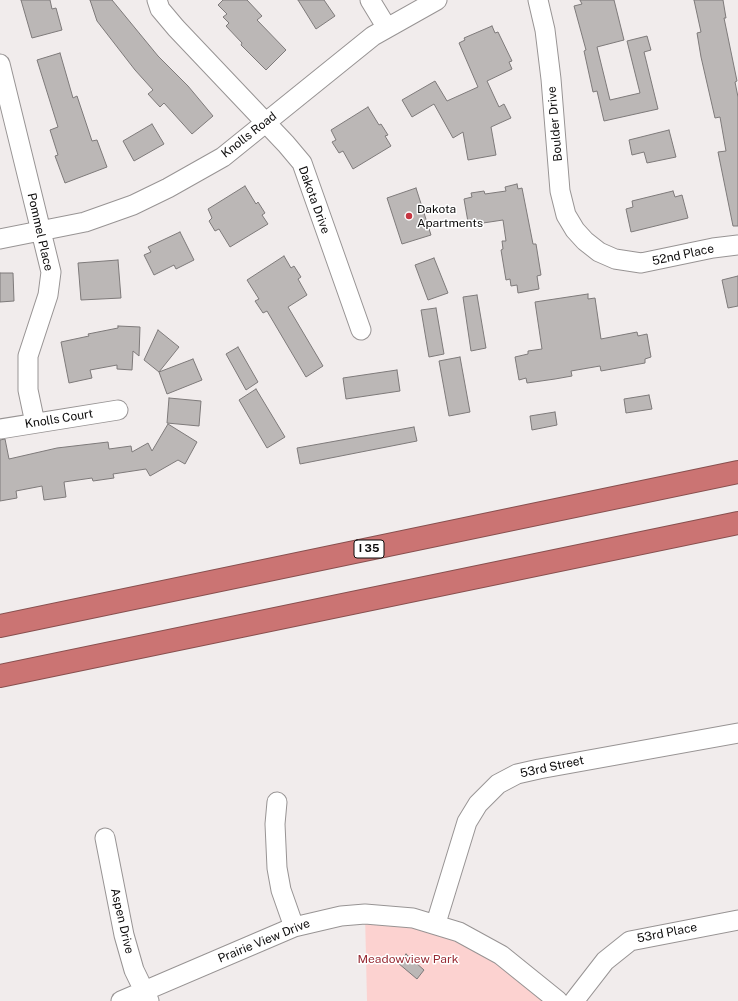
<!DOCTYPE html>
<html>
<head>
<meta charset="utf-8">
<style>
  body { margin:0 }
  canvas { display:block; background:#f1ecec }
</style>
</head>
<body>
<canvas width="738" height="1001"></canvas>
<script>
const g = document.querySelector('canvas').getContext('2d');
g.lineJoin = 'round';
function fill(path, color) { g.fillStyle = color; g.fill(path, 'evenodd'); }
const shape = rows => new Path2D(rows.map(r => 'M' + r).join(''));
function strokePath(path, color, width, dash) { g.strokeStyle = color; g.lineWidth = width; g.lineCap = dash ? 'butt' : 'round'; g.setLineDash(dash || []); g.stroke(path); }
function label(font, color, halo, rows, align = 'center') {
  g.font = font + ' "Public Sans",sans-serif'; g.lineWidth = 3; g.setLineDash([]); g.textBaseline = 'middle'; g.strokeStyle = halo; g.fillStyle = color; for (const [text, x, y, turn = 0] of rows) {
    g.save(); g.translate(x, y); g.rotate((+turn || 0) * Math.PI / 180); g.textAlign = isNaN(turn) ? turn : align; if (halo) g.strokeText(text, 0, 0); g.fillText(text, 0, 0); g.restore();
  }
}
const green = shape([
  [365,914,436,923,558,1001,367,1001]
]);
const building = shape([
  [21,0,50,0,52,9,56,8,62,30,32,38,21,0],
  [90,0,112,0,158,56,188,86,213,116,192,134,164,103,160,107,148,94,153,90,135,70,97,21,90,0],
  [223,0,247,0,262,16,257,20,286,50,266,70,241,45,242,43,226,26,229,23,223,17,227,14,218,5,223,0],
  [298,0,324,0,335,16,316,29,298,0],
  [580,0,614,0,624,40,597,47,610,100,640,93,627,41,647,36,651,50,644,52,658,109,604,121,597,91,593,92,584,51,586,50,574,6,582,4,580,0],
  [694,0,723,0,726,18,724,18,737,81,735,82,738,97,738,226,733,226,718,152,726,151,720,117,715,118,701,57,697,33,701,32,694,0],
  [492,26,495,33,498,32,512,61,509,62,512,69,487,81,499,107,504,104,511,118,491,127,496,155,468,160,463,132,453,138,434,104,412,117,402,100,435,81,447,101,478,87,459,43,465,40,464,38,492,26],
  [60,53,73,98,77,96,92,141,97,140,107,167,65,183,55,156,58,155,50,130,58,127,37,60,60,53],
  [368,107,379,125,381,124,388,135,385,136,391,146,353,169,343,151,339,153,332,142,336,140,331,130,368,107],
  [152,124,164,144,134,161,123,141,152,124],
  [669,130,676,157,647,163,644,152,632,155,629,140,669,130],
  [517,184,518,189,522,188,533,244,536,244,541,275,537,276,539,289,518,293,517,285,511,286,510,279,506,280,501,250,503,249,502,241,506,241,503,220,483,223,482,220,468,222,464,199,472,197,471,193,484,191,485,194,506,191,505,187,517,184],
  [245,186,256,204,258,202,265,213,262,215,268,224,230,247,219,229,215,231,209,221,212,218,208,209,245,186],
  [416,188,431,235,402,244,387,198,416,188],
  [673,191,675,197,682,195,688,218,631,232,626,209,633,207,632,201,673,191],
  [180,232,194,260,176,269,174,265,154,275,144,255,151,252,148,247,180,232],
  [284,256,291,268,294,266,301,277,298,279,307,295,288,307,323,366,306,377,267,311,263,313,255,301,259,299,247,280,284,256],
  [434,258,448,293,428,300,415,265,434,258],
  [118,260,121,298,81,300,78,263,118,260],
  [0,273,13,273,14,301,0,302,0,273],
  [738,276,738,306,728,308,722,280,738,276],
  [588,294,588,299,595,298,601,339,637,332,638,336,647,334,651,357,645,359,645,363,601,371,600,366,571,371,572,376,555,379,527,383,526,378,519,380,515,357,528,354,528,351,542,349,535,302,588,294],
  [477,295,486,348,471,351,463,297,477,295],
  [436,308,444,354,429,357,421,310,436,308],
  [118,326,140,327,139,356,133,351,132,370,117,369,117,365,90,370,92,378,69,383,61,342,89,336,88,334,118,328,118,326],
  [158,330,179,347,159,372,144,360,158,330],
  [238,347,258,382,246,390,226,354,238,347],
  [460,357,470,412,449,416,439,361,460,357],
  [193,359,202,380,167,394,159,372,193,359],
  [397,370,400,391,346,399,343,378,397,370],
  [256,389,285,437,267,448,239,400,256,389],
  [649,395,652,409,626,413,624,399,649,395],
  [169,398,201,401,199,426,167,423,169,398],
  [555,412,557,425,532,430,530,416,555,412],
  [168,424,197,442,185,464,178,460,150,476,146,469,113,474,114,478,93,481,92,478,64,482,66,497,44,500,42,486,16,491,17,498,0,501,0,440,5,439,9,459,57,448,108,442,109,449,131,446,132,452,148,443,152,451,168,424],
  [414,427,417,441,300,464,297,448,414,427],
  [406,954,424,970,417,979,398,963,406,954]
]);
const minor = shape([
  [157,0,160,9,176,28,286,144,302,163,361,330],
  [370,0,387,28],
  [538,0,545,30,551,79,560,191,566,215,575,230,585,241,599,252,615,259,641,263,713,248,738,245],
  [0,64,51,272,48,295,28,356,28,390,35,423],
  [0,239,85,222,133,205,168,188,223,157,373,36,437,0],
  [0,429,118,410],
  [277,802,275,824,277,868,281,890,294,927],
  [105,838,124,935,134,970,149,1001],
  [436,923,467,822,478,804,498,784,517,774,539,769,738,733],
  [121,1001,294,927,341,916,365,914,413,918,459,932,501,955,558,1001],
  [574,1001,605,961,630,941,738,920]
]);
const highway = shape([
  [0,626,738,472],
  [0,676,738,523]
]);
const markers = [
  [409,216,4,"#c63642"]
];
const shields = [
  [369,549,30]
];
const shieldNames = [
  ["I 35",369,549]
];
const streetNames = [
  ["Boulder Drive",555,124,-95],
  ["Knolls Road",249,135,-38],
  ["Dakota Drive",314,200,70],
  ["Pommel Place",40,232,77],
  ["52nd Place",683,255,-12],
  ["Knolls Court",59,419,-9],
  ["53rd Street",552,767,-12],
  ["Aspen Drive",122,921,77],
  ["53rd Place",667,933,-11],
  ["Prairie View Drive",264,941,-22]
];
const poiNames = [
  ["Dakota",417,209],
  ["Apartments",417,223]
];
const parkNames = [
  ["Meadowview Park",408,959]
];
fill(green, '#fcd2d0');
fill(building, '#bbb7b6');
strokePath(building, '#7e7a7a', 1);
strokePath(minor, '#989494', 21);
strokePath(highway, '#88504f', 24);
strokePath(minor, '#fff', 19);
strokePath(highway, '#cb7473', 22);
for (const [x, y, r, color] of markers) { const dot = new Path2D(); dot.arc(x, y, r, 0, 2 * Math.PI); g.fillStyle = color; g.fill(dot); strokePath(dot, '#fff', 1.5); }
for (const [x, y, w] of shields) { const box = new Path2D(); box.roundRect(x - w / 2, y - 9, w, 18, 3); g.fillStyle = '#fff'; g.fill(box); strokePath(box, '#0d0c0c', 1); }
label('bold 11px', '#0d0c0c', null, shieldNames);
label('12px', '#0d0c0c', '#fff', streetNames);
label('12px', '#0d0c0c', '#fff', poiNames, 'left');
label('12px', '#972b33', '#fff', parkNames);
</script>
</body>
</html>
